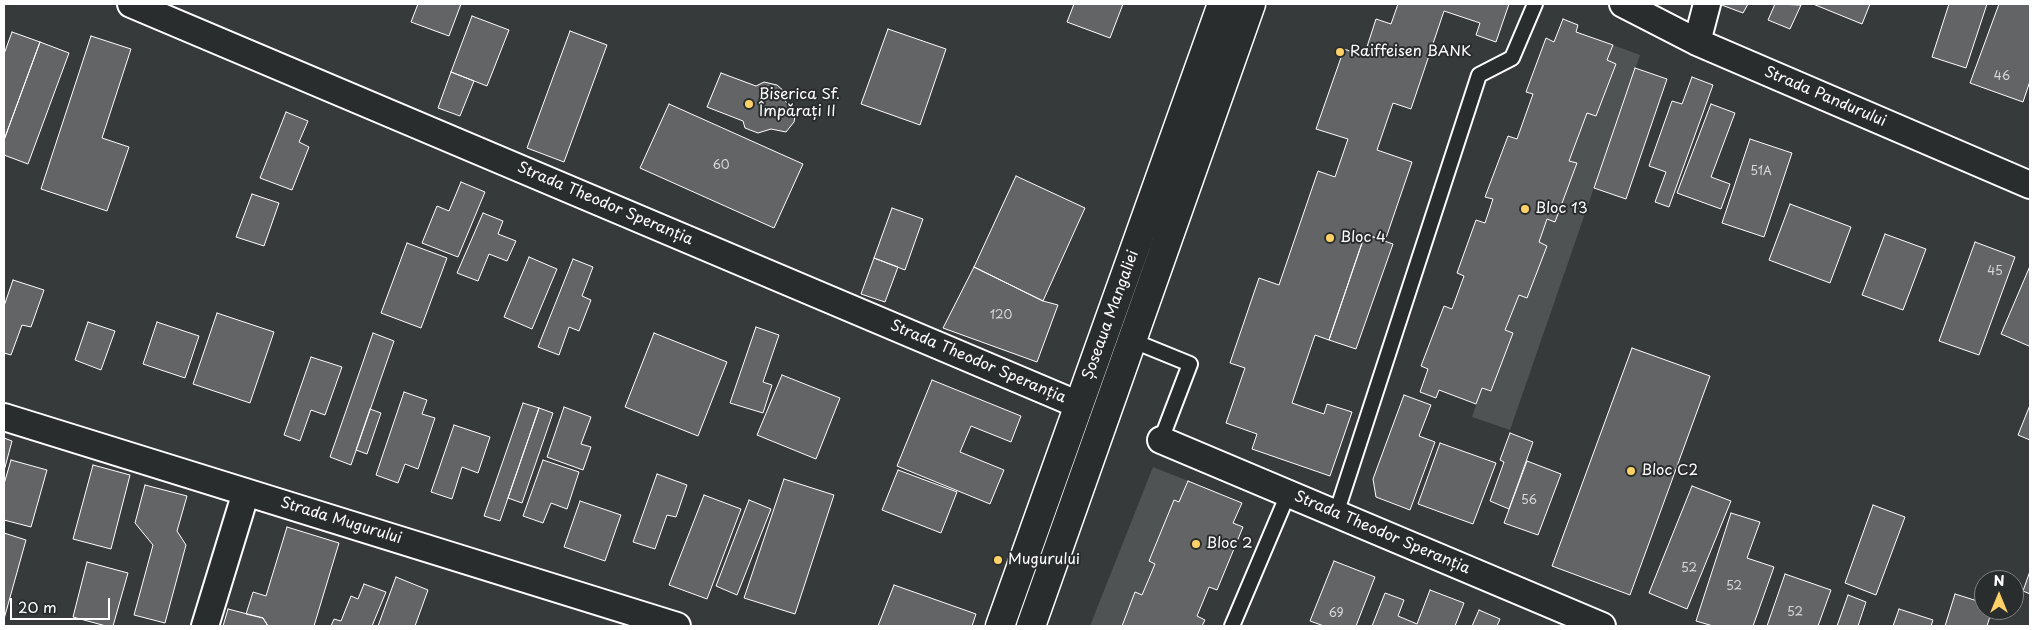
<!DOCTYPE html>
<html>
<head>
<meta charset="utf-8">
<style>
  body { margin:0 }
  #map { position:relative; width:2034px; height:630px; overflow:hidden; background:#373a3b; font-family:"Playpen Sans",sans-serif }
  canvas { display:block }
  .frame { position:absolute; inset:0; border:5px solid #fff; pointer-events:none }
  .north { position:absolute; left:1974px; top:570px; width:50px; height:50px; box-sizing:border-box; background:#2a2d2e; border:1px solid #7f8182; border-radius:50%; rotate:0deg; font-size:14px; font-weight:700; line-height:20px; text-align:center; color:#fff }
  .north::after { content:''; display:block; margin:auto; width:18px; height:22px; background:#ffd166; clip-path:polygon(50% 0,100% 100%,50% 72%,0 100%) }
  .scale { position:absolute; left:10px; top:598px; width:100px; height:22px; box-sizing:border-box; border:2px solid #fff; border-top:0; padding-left:6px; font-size:15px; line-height:18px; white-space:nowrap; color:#fff; -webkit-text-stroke:4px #2a2d2e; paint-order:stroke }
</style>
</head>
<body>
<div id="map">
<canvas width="2034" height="630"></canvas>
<div class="frame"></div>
<div class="north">N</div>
<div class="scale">20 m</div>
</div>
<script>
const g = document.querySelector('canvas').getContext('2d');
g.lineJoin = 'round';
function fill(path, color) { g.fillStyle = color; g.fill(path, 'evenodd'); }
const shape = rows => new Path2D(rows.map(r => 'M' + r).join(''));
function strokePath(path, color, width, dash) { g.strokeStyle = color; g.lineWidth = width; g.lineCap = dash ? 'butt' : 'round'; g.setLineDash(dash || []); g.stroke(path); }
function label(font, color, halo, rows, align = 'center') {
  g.font = font + ' "Playpen Sans",sans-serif'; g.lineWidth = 4; g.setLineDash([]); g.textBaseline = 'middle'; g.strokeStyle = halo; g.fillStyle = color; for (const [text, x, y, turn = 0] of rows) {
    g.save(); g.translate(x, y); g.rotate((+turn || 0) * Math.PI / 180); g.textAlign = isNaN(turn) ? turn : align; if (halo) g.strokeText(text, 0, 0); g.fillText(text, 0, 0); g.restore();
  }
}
const green = shape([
  [1613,45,1640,55,1510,430,1472,417,1482,388,1491,391,1513,333,1505,330,1519,295,1527,297,1547,246,1539,242,1547,219,1555,221,1577,164,1569,161,1587,113,1596,116,1616,64,1607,60],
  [1153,467,1188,481,1179,502,1174,500,1149,561,1155,564,1142,595,1135,593,1122,626,1090,626]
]);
const building = shape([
  [418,4,461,4,449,36,411,22,418,4],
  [1074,4,1123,4,1110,38,1067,22,1074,4],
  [1398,4,1509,4,1496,42,1476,35,1480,23,1444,11,1411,109,1393,103,1377,150,1412,162,1385,241,1365,234,1329,340,1315,335,1292,403,1324,414,1327,404,1352,412,1330,476,1252,449,1257,434,1226,423,1245,368,1230,363,1259,278,1279,285,1318,171,1335,177,1348,139,1316,129,1344,49,1364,56,1376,19,1391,24,1398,4],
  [1719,4,1748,4,1743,13,1719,4],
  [1775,4,1801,5,1790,29,1768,20,1775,4],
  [1813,4,1870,4,1862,24,1813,4],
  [1949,4,1987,4,1966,68,1932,57,1949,4],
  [1999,4,2030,4,2030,81,2023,102,1970,83,1999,4],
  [472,16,509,30,487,86,451,72,472,16],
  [1563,19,1578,25,1576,32,1613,45,1607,60,1616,64,1596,116,1587,113,1569,161,1577,163,1555,222,1547,219,1539,242,1547,246,1527,298,1519,295,1505,330,1513,333,1491,391,1482,388,1476,404,1439,390,1436,398,1420,392,1428,369,1421,366,1444,306,1452,309,1464,276,1457,273,1476,220,1485,223,1493,199,1485,197,1508,136,1517,139,1533,94,1526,92,1546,38,1554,42,1563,19],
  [888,29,946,49,920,125,861,104,888,29],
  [570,31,607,45,564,162,527,148,570,31],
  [12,32,40,42,4,140,4,54,12,32],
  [91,36,131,49,102,138,129,147,107,211,41,189,91,36],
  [40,42,69,53,28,164,4,155,4,140,40,42],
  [1635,68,1667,79,1626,199,1594,188,1635,68],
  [451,72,474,81,460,116,438,108,451,72],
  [721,73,756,86,764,82,777,85,785,92,785,101,796,111,794,122,786,132,771,129,758,133,745,128,743,121,707,107,721,73],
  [1692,77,1713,85,1669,207,1655,202,1666,172,1649,166,1672,101,1682,104,1692,77],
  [669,104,803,164,774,228,640,168,669,104],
  [1711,104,1735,113,1711,177,1730,184,1721,209,1677,193,1711,104],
  [286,112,308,121,299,142,309,147,292,190,260,178,286,112],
  [1750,139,1792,153,1764,237,1722,223,1750,139],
  [1016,176,1085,208,1043,301,974,267,1016,176],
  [461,182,485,192,458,257,422,243,437,206,449,211,461,182],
  [252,194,279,203,264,246,236,237,252,194],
  [1790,204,1851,227,1830,283,1769,260,1790,204],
  [892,208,923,219,905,270,874,258,892,208],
  [483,213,503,221,498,234,516,241,507,261,489,254,478,281,457,273,483,213],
  [1365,234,1393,244,1356,349,1329,340,1365,234],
  [1885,234,1926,249,1903,310,1862,295,1885,234],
  [1975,242,2015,257,1979,355,1939,341,1975,242],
  [407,243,447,258,421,328,381,313,407,243],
  [529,257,557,269,532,329,504,317,529,257],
  [874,258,898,267,885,302,861,294,874,258],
  [573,259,593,267,582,296,591,300,579,331,569,327,559,355,538,347,573,259],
  [2030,266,2030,343,2029,346,2001,334,2030,266],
  [974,267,1043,301,1058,305,1037,362,943,328,974,267],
  [13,280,44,290,31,327,22,325,11,355,4,353,4,306,13,280],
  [217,313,274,332,250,403,193,384,217,313],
  [88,322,115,331,101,370,75,360,88,322],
  [157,322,199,336,185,378,143,364,157,322],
  [756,327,779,335,763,382,772,385,763,413,730,403,756,327],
  [373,333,394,341,351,465,330,457,373,333],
  [654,333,727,362,698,436,625,407,654,333],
  [1632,348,1710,376,1630,595,1552,566,1632,348],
  [311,357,342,367,325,415,311,410,300,441,284,435,311,357],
  [782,375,840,398,816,459,757,435,782,375],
  [932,380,1021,416,1011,442,971,426,960,452,1004,470,990,504,897,466,932,380],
  [404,392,427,400,422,414,435,418,418,469,405,464,398,483,376,475,404,392],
  [1404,395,1431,405,1419,436,1435,442,1410,510,1376,497,1373,479,1404,395],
  [523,403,539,408,500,521,484,516,523,403],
  [2030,405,2030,440,2018,435,2030,405],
  [564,407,591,417,581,444,591,447,583,470,547,457,564,407],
  [539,408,553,413,522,503,508,498,539,408],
  [370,409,381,413,367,454,356,450,370,409],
  [454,425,490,437,478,473,462,467,452,499,431,492,454,425],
  [1510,433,1533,442,1509,509,1490,501,1504,462,1500,460,1510,433],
  [4,438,12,441,4,471,4,438],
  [1440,443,1496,463,1473,524,1418,504,1440,443],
  [11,460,47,470,31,527,4,520,4,484,11,460],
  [543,460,579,472,567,509,551,503,543,523,523,516,543,460],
  [1527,461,1561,474,1538,535,1504,523,1527,461],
  [93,465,130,475,111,549,73,539,93,465],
  [898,470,957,492,941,533,882,510,898,470],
  [657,474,687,485,676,517,667,515,655,549,633,542,657,474],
  [784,479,834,495,795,614,744,598,784,479],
  [1188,481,1242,503,1233,523,1243,527,1217,590,1209,587,1197,616,1205,620,1202,626,1122,626,1135,592,1142,595,1155,564,1149,561,1174,500,1179,502,1188,481],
  [145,485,187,496,177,531,186,545,165,623,134,615,153,545,135,523,145,485],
  [1692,486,1731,501,1687,609,1649,593,1692,486],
  [704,495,741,509,707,599,669,585,704,495],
  [749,500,771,509,737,595,716,586,749,500],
  [580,501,621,515,605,561,564,547,580,501],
  [1873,505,1905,517,1876,595,1845,583,1873,505],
  [1731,513,1760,522,1747,558,1774,567,1753,626,1713,626,1696,621,1731,513],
  [287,527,339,543,314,626,268,626,263,618,246,614,253,592,266,596,287,527],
  [4,533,26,540,4,619,4,533],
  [1334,561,1375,577,1356,626,1324,626,1310,621,1334,561],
  [87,562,128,573,113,626,106,626,73,617,87,562],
  [2030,571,2030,594,2023,591,2030,571],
  [1785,574,1831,590,1818,626,1767,626,1785,574],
  [396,577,428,590,415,626,378,626,396,577],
  [364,584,386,592,372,626,331,626,334,619,341,621,351,596,358,599,364,584],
  [894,585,976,614,972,626,878,626,894,585],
  [1430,590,1464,603,1455,626,1372,626,1385,593,1404,600,1398,616,1417,624,1430,590],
  [1955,594,1984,603,1984,610,1992,610,1987,626,1945,626,1955,594],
  [1848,595,1866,602,1858,626,1837,626,1848,595],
  [228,609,263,618,268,626,223,626,228,609],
  [1899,609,1933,620,1931,626,1893,626,1899,609],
  [1479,610,1500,619,1497,626,1472,626,1479,610]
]);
const service = shape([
  [1131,340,1190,364,1161,440],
  [1336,514,1479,75,1512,58,1535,4],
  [1232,626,1288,494]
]);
const minor = shape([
  [131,4,1079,405],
  [1623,4,1697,42,2030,185],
  [1697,42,1707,4],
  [4,417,677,626],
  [1161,440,1602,626],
  [205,626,246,492]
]);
const primary = shape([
  [1000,626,1222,4],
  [1031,626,1251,4]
]);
const markers = [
  [1340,52,5,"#ffd166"],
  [749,104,5,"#ffd166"],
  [1525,209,5,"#ffd166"],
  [1330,238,5,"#ffd166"],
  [1631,471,5,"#ffd166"],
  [1196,544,5,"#ffd166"],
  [998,560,5,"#ffd166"]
];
const numberNames = [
  ["46",2002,77],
  ["60",721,166],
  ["51A",1761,172],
  ["45",1995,272],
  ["120",1001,316],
  ["56",1529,501],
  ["52",1689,569],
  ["52",1734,587],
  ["52",1795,613],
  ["69",1336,614]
];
const poiNames = [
  ["Raiffeisen BANK",1350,52],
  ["Biserica Sf.",759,95],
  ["Împărați II",759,112],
  ["Bloc 13",1535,209],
  ["Bloc 4",1340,238],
  ["Bloc C2",1641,471],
  ["Bloc 2",1206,544],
  ["Mugurului",1008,560]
];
const streetNames = [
  ["Strada Pandurului",1825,97,23],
  ["Strada Theodor Speranția",605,204,23],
  ["Șoseaua Mangaliei",1111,315,-70],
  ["Strada Theodor Speranția",978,362,23],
  ["Strada Mugurului",341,521,17],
  ["Strada Theodor Speranția",1382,533,23]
];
fill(green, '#505354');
fill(building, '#636465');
strokePath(building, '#fff', 1);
strokePath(service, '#fff', 18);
strokePath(minor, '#fff', 30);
strokePath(primary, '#fff', 31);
strokePath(service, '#2a2d2e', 14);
strokePath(minor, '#2a2d2e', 26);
strokePath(primary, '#2a2d2e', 28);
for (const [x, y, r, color] of markers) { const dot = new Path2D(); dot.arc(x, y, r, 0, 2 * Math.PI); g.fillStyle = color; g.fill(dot); strokePath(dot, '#2a2d2e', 2); }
label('12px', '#d8d8d8', null, numberNames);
label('15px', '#fff', '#2a2d2e', poiNames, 'left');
label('15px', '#fff', '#2a2d2e', streetNames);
</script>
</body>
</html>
